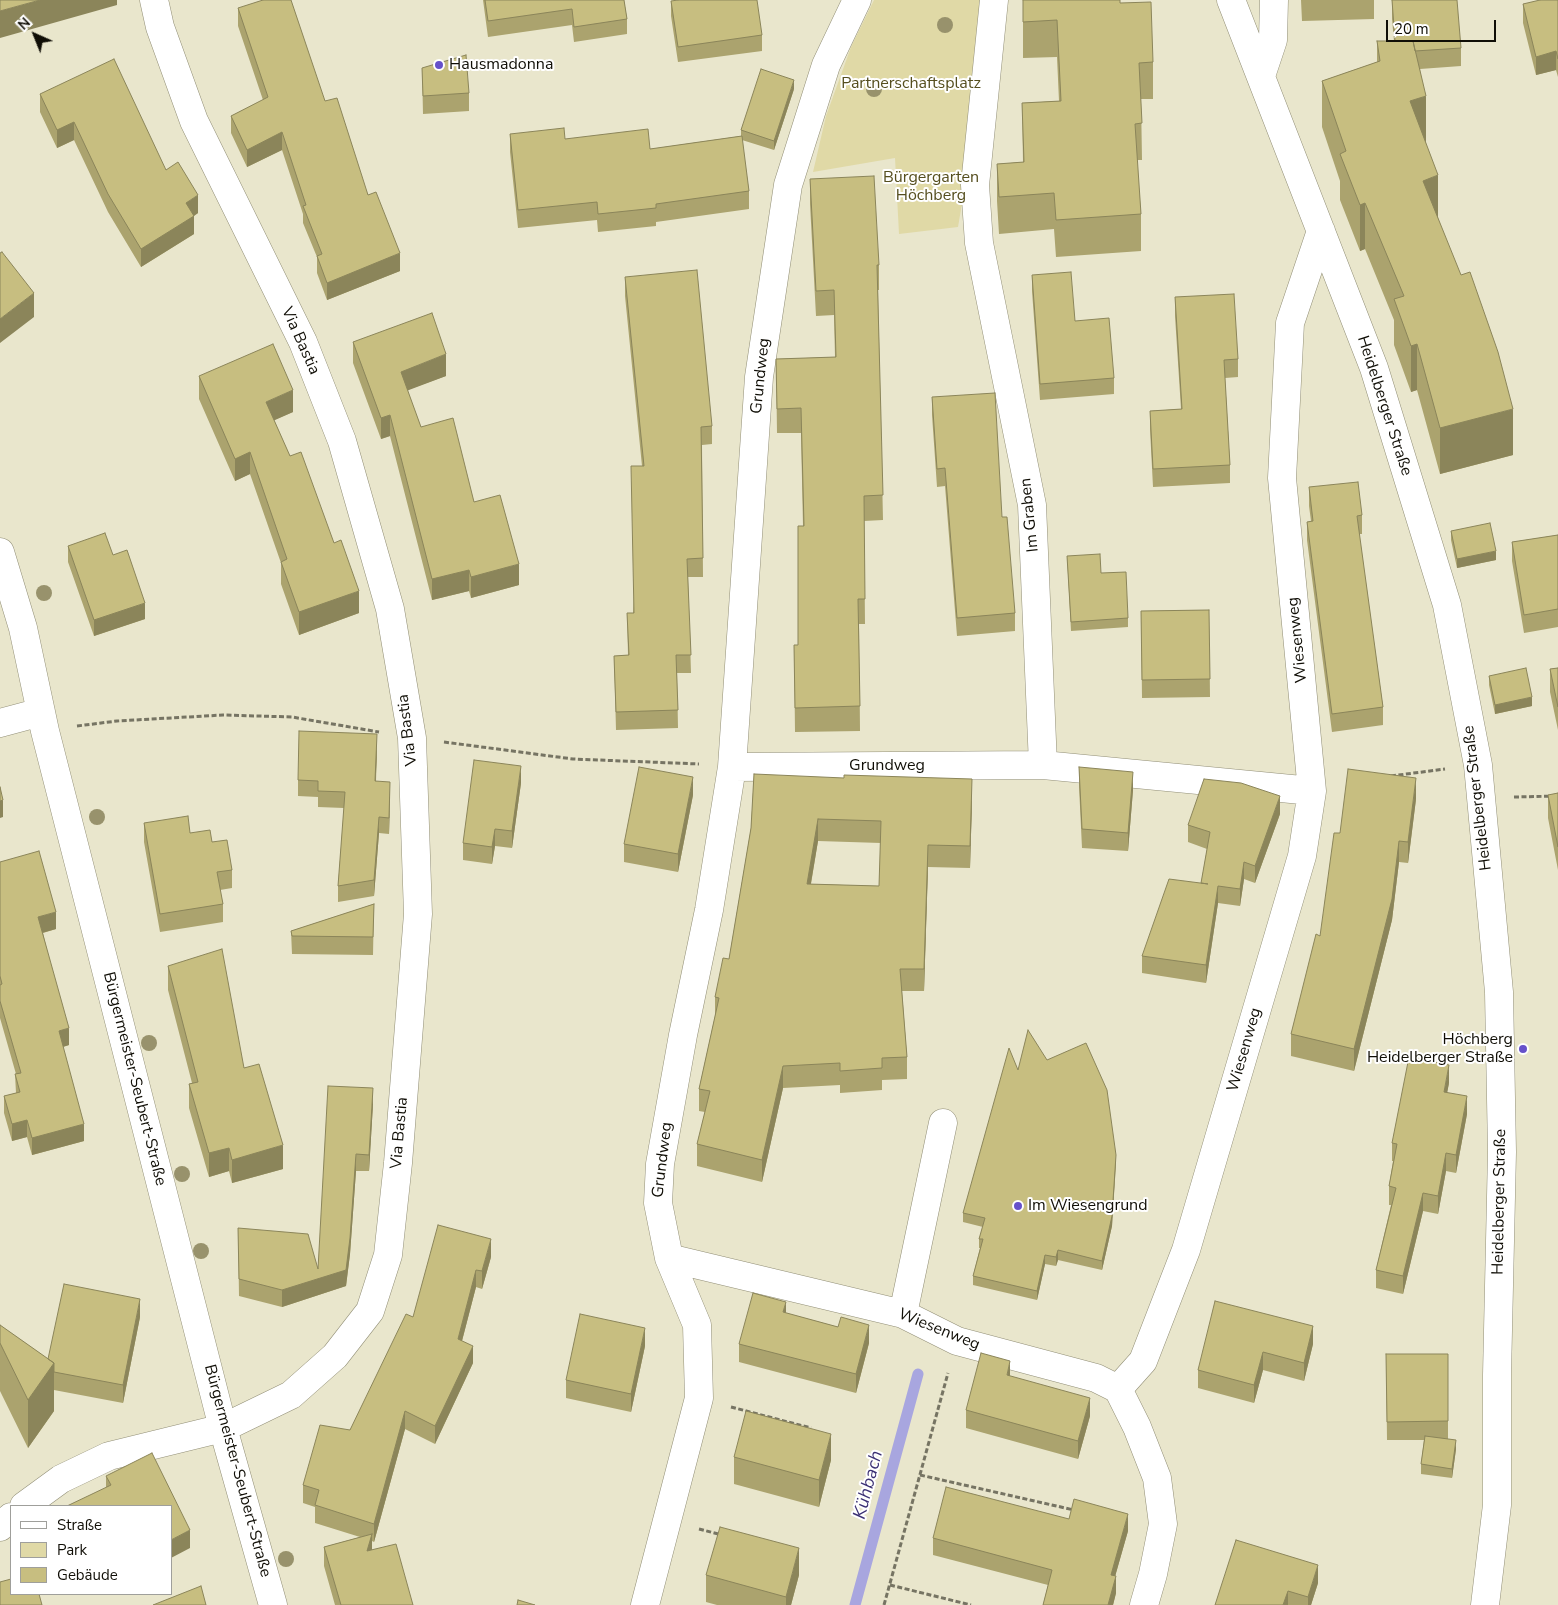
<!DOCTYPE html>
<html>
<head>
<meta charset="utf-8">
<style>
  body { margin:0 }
  #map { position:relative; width:1558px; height:1605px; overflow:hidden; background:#e9e6cc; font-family:"Nunito Sans",sans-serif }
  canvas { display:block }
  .legend { position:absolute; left:10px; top:1505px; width:162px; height:90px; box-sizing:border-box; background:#fff; border:1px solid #9f9f9b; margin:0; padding:6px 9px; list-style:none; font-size:15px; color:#100e06 }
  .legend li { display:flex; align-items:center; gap:10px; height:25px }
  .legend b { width:25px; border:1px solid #9f9f9b }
  .north { position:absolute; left:10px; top:10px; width:50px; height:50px; -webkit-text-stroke:4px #fff; paint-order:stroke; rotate:316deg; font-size:14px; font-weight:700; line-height:20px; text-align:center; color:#100e06 }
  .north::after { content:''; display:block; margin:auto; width:18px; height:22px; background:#100e06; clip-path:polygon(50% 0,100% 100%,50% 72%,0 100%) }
  .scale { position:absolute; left:1386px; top:20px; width:110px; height:22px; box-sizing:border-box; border:2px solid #100e06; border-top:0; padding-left:6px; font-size:15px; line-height:18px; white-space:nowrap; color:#100e06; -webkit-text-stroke:4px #fff; paint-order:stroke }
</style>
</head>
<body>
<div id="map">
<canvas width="1558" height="1605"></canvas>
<ul class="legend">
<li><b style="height:6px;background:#fff"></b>Straße</li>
<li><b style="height:14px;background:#e0d9a6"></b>Park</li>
<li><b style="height:14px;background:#c7be80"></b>Gebäude</li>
</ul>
<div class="north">N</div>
<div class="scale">20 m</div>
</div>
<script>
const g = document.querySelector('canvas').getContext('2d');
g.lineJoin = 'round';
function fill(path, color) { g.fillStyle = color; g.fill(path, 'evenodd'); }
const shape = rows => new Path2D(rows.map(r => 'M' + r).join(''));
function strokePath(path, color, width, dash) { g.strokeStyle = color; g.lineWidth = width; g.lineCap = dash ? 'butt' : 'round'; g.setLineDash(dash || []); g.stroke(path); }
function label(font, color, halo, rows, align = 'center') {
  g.font = font + ' "Nunito Sans",sans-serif'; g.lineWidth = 4; g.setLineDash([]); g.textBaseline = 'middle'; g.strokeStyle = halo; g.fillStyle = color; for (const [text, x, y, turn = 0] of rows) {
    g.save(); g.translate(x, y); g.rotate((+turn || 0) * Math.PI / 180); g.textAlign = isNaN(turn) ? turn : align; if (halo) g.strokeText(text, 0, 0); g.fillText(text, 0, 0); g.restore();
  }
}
const green = shape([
  [874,0,985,0,972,145,958,227,899,234,895,158,813,172,826,116,851,47]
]);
const stream = shape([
  [855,1605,918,1374]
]);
const path = shape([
  [77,726,117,721,223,715,292,717,379,732],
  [444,742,573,759,699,764],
  [1391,776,1445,769],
  [1514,797,1558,796],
  [731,1407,811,1428],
  [920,1475,1074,1510],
  [699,1529,722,1535],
  [890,1585,971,1605],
  [884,1605,948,1373]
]);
const minor = shape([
  [994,0,975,185,979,243,1032,505,1043,765],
  [1231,0,1374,368,1447,605,1478,765,1499,992,1502,1152,1497,1375,1497,1505,1485,1605],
  [1261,76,1273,40,1274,0],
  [0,552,23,628,45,731,223,1428,273,1605],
  [0,723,41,712],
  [732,767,1043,765,1312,791],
  [669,1258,903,1314,957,1341,1096,1378,1118,1389],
  [903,1314,943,1123],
  [1118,1389,1143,1361,1186,1250,1302,856,1312,791,1282,478,1290,323,1321,231],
  [1118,1389,1137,1427,1157,1478,1163,1524,1153,1574,1144,1605],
  [24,1506,61,1479,109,1456,223,1428,291,1395,335,1356,370,1311,388,1255,398,1163,418,914,412,738,390,609,342,441,303,342,194,121,160,27,154,0],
  [0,1527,11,1517],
  [645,1605,699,1398,697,1325,669,1258,658,1203,660,1164,683,1035,709,910,732,767,759,377,788,185,826,65,857,0]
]);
const trees = [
  [945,25],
  [874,89],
  [44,593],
  [97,817],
  [149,1043],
  [182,1174],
  [201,1251],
  [286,1559]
];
const wall = shape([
  [483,0,624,0,627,19,627,34,574,42,572,25,488,37],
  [1023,0,1120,3,1153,62,1153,99,1141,99,1142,160,1137,160,1141,214,1141,251,1056,257,1054,229,999,234,997,201,997,164,1023,162,1022,103,1059,101,1057,57,1023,58],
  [1301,0,1374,0,1374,19,1302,21],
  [1392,0,1461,48,1461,66,1420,69,1426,143,1438,218,1513,455,1440,474,1417,390,1411,392,1394,345,1394,320,1365,249,1360,251,1340,200,1340,181,1322,127,1322,81,1377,62,1377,41,1394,41,1392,19],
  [1558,0,1558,77,1556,70,1536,75,1523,23,1523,4],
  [671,1,762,35,762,51,678,62,671,16],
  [238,8,325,101,368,195,400,271,327,300,317,273,317,257,303,223,303,214,282,150,247,167,231,133,231,116,263,100,238,26],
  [422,68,469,93,469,111,423,114],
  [794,89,774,150,742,140,749,191,749,209,656,222,656,226,598,232,597,220,518,228,510,152,510,134,565,139,650,149,741,136,741,130],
  [40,94,166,170,198,213,194,216,194,234,141,267,108,212,74,140,57,148,40,112],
  [810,179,879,265,879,290,878,290,883,520,864,521,865,624,859,624,860,731,795,732,794,645,798,645,803,526,801,433,777,433,776,359,835,357,834,315,816,316,810,204],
  [1032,275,1075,321,1114,378,1114,394,1040,400,1032,291],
  [625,277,712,426,712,444,702,445,703,577,688,577,691,673,677,673,678,728,616,730,614,656,628,655,627,613,633,613,642,466,625,296],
  [1175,297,1238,359,1238,377,1225,378,1230,465,1230,483,1153,487,1150,429,1150,411,1181,409,1175,316],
  [353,342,446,376,407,390,421,427,474,502,519,585,471,598,469,591,432,600,390,436,381,439,353,363],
  [199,376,293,412,274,420,359,613,299,635,281,584,281,563,250,474,235,481,199,399],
  [932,397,1002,517,1015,613,1015,631,957,636,945,486,937,487,932,415],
  [1309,487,1362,515,1362,534,1359,534,1383,707,1383,725,1332,732,1307,540,1307,522,1311,521,1309,506],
  [1451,531,1496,560,1457,568,1451,540],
  [1558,535,1558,627,1524,633,1512,561,1512,542],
  [68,546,113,555,145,619,94,636,68,562],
  [1067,556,1101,573,1128,618,1128,627,1071,631],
  [1209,610,1210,697,1142,698,1141,611],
  [1558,668,1558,730,1550,692,1550,669],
  [1489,676,1532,706,1495,714,1489,685],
  [377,750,376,781,390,798,389,834,379,833,374,896,338,902,338,886,344,808,318,807,318,797,298,796,298,780],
  [1079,767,1133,790,1128,851,1082,848,1079,786],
  [754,774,972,801,970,868,928,867,924,991,902,991,907,1057,907,1079,882,1080,882,1090,840,1093,840,1085,783,1088,762,1182,697,1166,697,1144,705,1112,699,1111,699,1089,715,1016,715,997,729,959,751,828],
  [818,841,881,843,879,886,811,884],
  [521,783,512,848,495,846,492,864,463,860,463,843],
  [1558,793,1558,870,1548,818,1548,795],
  [693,795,678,872,624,862,624,844],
  [1416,799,1408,863,1399,862,1392,920,1354,1071,1291,1056,1291,1034,1320,936],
  [1280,814,1255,883,1244,879,1240,906,1218,903,1206,983,1142,973,1142,956,1201,883,1207,849,1188,842,1188,825],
  [144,823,190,833,212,842,232,870,232,888,220,890,223,904,223,922,160,932,144,842],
  [0,862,56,929,43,933,69,1045,63,1047,84,1141,32,1155,27,1137,12,1141,4,1113,4,1096,16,1093,15,1074,16,1074,0,1018],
  [374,904,373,955,292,954,291,931],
  [168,966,244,1068,283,1169,232,1183,229,1171,209,1177,189,1108,189,1084,192,1083,168,990],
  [1047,1060,1116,1164,1112,1226,1102,1270,1058,1260,1056,1266,1045,1264,1037,1300,973,1285,973,1276,980,1248,979,1248,979,1239,983,1227,963,1222,963,1213,1018,1070],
  [1449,1083,1447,1092,1467,1114,1456,1173,1446,1171,1438,1214,1423,1211,1403,1294,1376,1288,1376,1270,1391,1205,1389,1205,1389,1186,1393,1161,1392,1161,1392,1143],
  [373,1104,369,1171,356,1171,350,1254,346,1286,282,1307,239,1296,238,1228,318,1269],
  [491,1257,482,1289,476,1287,462,1341,473,1363,435,1444,405,1429,374,1542,372,1541,372,1550,413,1605,335,1605,324,1566,324,1547,360,1537,315,1523,315,1507,303,1503,303,1485,350,1430,413,1317],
  [786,1313,838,1327,869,1343,856,1393,739,1362,739,1344],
  [140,1317,123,1403,54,1390,54,1411,28,1448,0,1391,0,1325,48,1359],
  [1313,1326,1313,1344,1304,1381,1263,1370,1254,1403,1198,1388,1198,1370],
  [645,1346,631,1412,566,1398,566,1380],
  [1386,1354,1448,1354,1448,1439,1456,1449,1452,1478,1421,1474,1421,1464,1424,1440,1387,1440],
  [1010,1376,1090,1416,1078,1459,966,1428,966,1410],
  [734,1457,831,1460,819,1507,734,1484],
  [106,1476,190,1548,106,1487],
  [1069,1519,1128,1531,1115,1576,1116,1593,1113,1605,1043,1605,1048,1585,933,1555,933,1538],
  [706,1575,799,1575,791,1605,717,1605,706,1602],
  [1318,1583,1311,1605,1215,1605]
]);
const shadedWall = shape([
  [40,0,117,0,117,5,0,38,0,11],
  [1556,51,1556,70,1536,75,1536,57],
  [794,80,794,89,774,150,774,141],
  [1426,96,1426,142,1410,147,1410,101],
  [74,122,74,140,57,148,57,130],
  [282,132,282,150,247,167,247,150],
  [1438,175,1438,221,1423,181],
  [198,195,198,213,186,221,186,203],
  [1365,203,1365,249,1360,251,1360,205],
  [194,216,194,234,141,267,141,249],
  [400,253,400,271,327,300,327,283],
  [34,293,34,317,0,343,0,319],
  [1417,344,1417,390,1411,392,1411,346],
  [446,354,446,376,401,393,401,372],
  [293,390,293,412,266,424,266,402],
  [1513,409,1513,455,1440,474,1440,428],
  [390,415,390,436,381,439,381,418],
  [250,452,250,474,235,481,235,459],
  [1496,551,1496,560,1457,568,1457,559],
  [519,564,519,585,471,598,471,577],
  [469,570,469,591,432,600,432,579],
  [359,591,359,613,299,635,299,612],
  [145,603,145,619,94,636,94,620],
  [1532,697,1532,706,1495,714,1495,705],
  [377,734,377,750,375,797,375,781],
  [521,766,521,783,512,848,512,831],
  [1133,772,1133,790,1128,851,1128,833],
  [693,777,693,795,678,872,678,854],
  [1416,778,1416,799,1408,863,1408,842],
  [972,779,972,801,970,868,970,846],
  [390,782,390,798,389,834,389,818],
  [1280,796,1280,814,1255,883,1255,866],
  [3,800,3,817,0,818,0,801],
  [379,817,379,833,374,896,374,880],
  [818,819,818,841,807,906,807,884],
  [495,829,495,846,492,864,492,847],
  [1399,841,1399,862,1392,920,1354,1071,1354,1049],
  [928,845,928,867,924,991,924,969],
  [1244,862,1244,879,1240,906,1240,889],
  [1218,886,1218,903,1206,983,1206,965],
  [56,912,56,929,38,934,38,917],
  [69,1028,69,1045,59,1048,59,1031],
  [1449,1065,1449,1083,1444,1110,1444,1092],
  [783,1066,783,1088,762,1182,762,1160],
  [373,1088,373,1104,369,1171,369,1155],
  [1467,1096,1467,1114,1456,1173,1456,1155],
  [27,1120,27,1137,12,1141,12,1124],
  [84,1124,84,1141,32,1155,32,1138],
  [283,1145,283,1169,232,1183,232,1160],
  [229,1148,229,1171,209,1177,209,1153],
  [1446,1153,1446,1171,1438,1214,1438,1196],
  [356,1154,356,1171,350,1254,346,1286,282,1307,282,1290,346,1270],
  [1116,1155,1112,1226,1102,1270,1102,1261],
  [1423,1193,1423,1211,1403,1294,1403,1276],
  [491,1239,491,1257,482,1289,482,1271],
  [1058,1250,1058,1260,1056,1266,1056,1257],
  [1045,1255,1045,1264,1037,1300,1037,1291],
  [476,1270,476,1287,458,1356,458,1339],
  [140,1299,140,1317,123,1403,123,1385],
  [786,1302,786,1320,783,1312],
  [869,1325,869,1343,856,1393,856,1374],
  [1313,1326,1313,1344,1304,1381,1304,1363],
  [645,1328,645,1346,631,1412,631,1394],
  [473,1346,473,1363,435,1444,435,1426],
  [1263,1352,1263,1370,1254,1403,1254,1385],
  [1010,1361,1010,1380,1007,1375],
  [54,1363,54,1411,28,1448,28,1400],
  [1090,1398,1090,1416,1078,1459,1078,1441],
  [405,1411,405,1429,374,1542,374,1524],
  [831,1434,831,1460,819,1507,819,1480],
  [1456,1440,1456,1449,1452,1478,1452,1469],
  [1128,1514,1128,1531,1111,1591,1111,1575],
  [190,1530,190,1548,171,1558,171,1540],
  [372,1534,372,1552,367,1551],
  [799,1548,799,1575,791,1605,786,1605,786,1597],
  [1318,1565,1318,1583,1311,1605,1308,1605,1308,1597],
  [1116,1576,1116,1593,1113,1605,1108,1605],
  [1288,1591,1288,1605,1283,1605]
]);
const building = shape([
  [0,0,40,0,0,11,0,0],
  [263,0,291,0,325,101,337,98,368,195,376,192,400,253,327,283,317,256,322,254,303,206,306,205,282,132,247,150,231,116,268,97,238,8,263,0],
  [485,0,624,0,627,19,574,27,572,9,488,21,485,0],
  [678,0,757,0,762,35,678,47,671,1,678,0],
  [1023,0,1120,0,1120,3,1151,2,1153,62,1139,63,1142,123,1135,124,1141,214,1056,220,1054,193,999,197,997,164,1024,162,1022,103,1061,101,1057,20,1023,22,1023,0],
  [1392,0,1457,0,1461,48,1415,51,1413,41,1395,41,1392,0],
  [1540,0,1558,0,1558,59,1556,51,1536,57,1523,4,1540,0],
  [1377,41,1413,41,1426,96,1410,101,1438,175,1423,181,1461,275,1470,272,1498,352,1513,409,1440,428,1417,344,1411,346,1394,299,1404,296,1365,203,1360,205,1340,154,1346,151,1322,81,1380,61,1377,41],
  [466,55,469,93,423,96,422,68,466,55],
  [114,59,166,170,178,162,198,195,186,203,194,216,141,249,108,194,74,122,57,130,40,94,114,59],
  [761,69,794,80,774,141,741,130,761,69],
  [564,128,565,139,648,129,650,149,742,136,749,191,656,204,656,208,598,214,597,202,518,210,510,134,564,128],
  [874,176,879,265,877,265,883,495,864,496,865,599,858,599,860,706,795,708,794,645,798,645,798,526,804,526,801,408,777,409,776,359,836,357,834,290,816,291,810,179,874,176],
  [2,252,34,293,0,319,0,253,2,252],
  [697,270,712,426,701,427,703,558,687,559,691,655,676,655,678,710,616,712,614,656,629,655,627,613,634,613,631,466,644,466,625,277,697,270],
  [1071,272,1075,321,1109,318,1114,378,1040,384,1032,275,1071,272],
  [1234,294,1238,359,1224,360,1230,465,1153,469,1150,411,1182,409,1175,297,1234,294],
  [432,313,446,354,401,372,421,427,453,418,474,502,500,495,519,564,471,577,469,570,432,579,390,415,381,418,353,342,432,313],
  [273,344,293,390,266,402,290,456,301,452,334,543,341,540,359,591,299,612,281,562,287,559,250,452,235,459,199,376,273,344],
  [995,393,1002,517,1007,517,1015,613,957,618,945,468,937,469,932,397,995,393],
  [1358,482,1362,515,1357,516,1383,707,1332,714,1307,522,1313,521,1309,487,1358,482],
  [1490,523,1496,551,1457,559,1451,531,1490,523],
  [105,533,113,555,127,550,145,603,94,620,68,546,105,533],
  [1558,535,1558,609,1524,615,1512,542,1558,535],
  [1100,554,1101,573,1126,572,1128,618,1071,622,1067,556,1100,554],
  [1209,610,1210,679,1142,680,1141,611,1209,610],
  [1526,668,1532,697,1495,705,1489,676,1526,668],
  [1558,668,1558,707,1550,669,1558,668],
  [299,731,377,734,375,781,390,782,389,818,379,817,374,880,338,886,345,792,318,791,318,781,298,780,299,731],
  [474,760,521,766,512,831,495,829,492,847,463,843,474,760],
  [639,767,693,777,678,854,624,844,639,767],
  [1079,767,1133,772,1128,833,1082,829,1079,767],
  [1348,769,1416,778,1408,842,1399,841,1392,899,1354,1049,1291,1034,1316,934,1320,936,1334,833,1340,833,1348,769],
  [754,774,844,778,844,775,972,779,970,846,928,845,924,969,900,969,907,1057,882,1058,882,1068,840,1071,840,1063,783,1066,762,1160,697,1144,710,1091,699,1089,719,998,715,997,723,958,729,959,751,828,754,774],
  [818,819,881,821,879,886,807,884,818,819],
  [1204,779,1241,783,1280,796,1255,866,1244,862,1240,889,1218,886,1206,965,1142,956,1169,879,1208,884,1201,883,1210,832,1188,825,1204,779],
  [0,787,3,800,0,801,0,787],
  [1558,793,1558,847,1548,795,1558,793],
  [188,816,190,833,210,830,212,842,227,840,232,870,217,872,223,904,160,914,144,823,188,816],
  [39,851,56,912,38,917,69,1028,59,1031,84,1124,32,1138,27,1120,12,1124,4,1096,20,1092,15,1074,21,1073,0,1001,0,985,2,984,0,976,0,862,39,851],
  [374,904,373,937,292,936,291,931,374,904],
  [222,949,244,1068,259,1064,283,1145,232,1160,229,1148,209,1153,189,1084,198,1082,168,966,222,949],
  [1028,1030,1047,1060,1086,1043,1107,1090,1116,1155,1112,1216,1102,1261,1058,1250,1056,1257,1045,1255,1037,1291,973,1276,983,1239,979,1239,985,1218,963,1213,1009,1048,1018,1070,1028,1030],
  [1409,1057,1449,1065,1444,1092,1467,1096,1456,1155,1446,1153,1438,1196,1423,1193,1403,1276,1376,1270,1396,1188,1389,1186,1397,1144,1392,1143,1409,1057],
  [328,1086,373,1088,369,1155,356,1154,350,1238,346,1270,282,1290,239,1279,238,1228,308,1234,318,1269,328,1086],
  [438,1225,491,1239,482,1271,476,1270,458,1339,473,1346,435,1426,405,1411,374,1524,315,1505,319,1490,303,1485,320,1425,350,1430,406,1314,413,1317,438,1225],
  [64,1284,140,1299,123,1385,54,1372,54,1363,48,1359,64,1284],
  [753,1293,786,1302,783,1312,838,1327,841,1317,869,1325,856,1374,739,1344,753,1293],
  [1215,1301,1313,1326,1304,1363,1263,1352,1254,1385,1198,1370,1215,1301],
  [580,1314,645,1328,631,1394,566,1380,580,1314],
  [0,1325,54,1363,28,1400,0,1343,0,1325],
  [981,1353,1010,1361,1007,1375,1090,1398,1078,1441,966,1410,981,1353],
  [1386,1354,1448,1354,1448,1421,1387,1422,1386,1354],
  [746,1411,831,1434,819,1480,734,1457,746,1411],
  [1425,1436,1456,1440,1452,1469,1421,1464,1425,1436],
  [152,1453,190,1530,171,1540,171,1506,67,1506,111,1485,106,1476,152,1453],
  [946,1487,1069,1519,1074,1499,1128,1514,1111,1575,1116,1576,1108,1605,1043,1605,1052,1570,933,1538,946,1487],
  [720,1527,799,1548,786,1597,706,1575,720,1527],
  [372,1534,367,1551,396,1544,413,1605,341,1605,324,1547,372,1534],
  [1236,1540,1318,1565,1308,1597,1288,1591,1283,1605,1215,1605,1236,1540],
  [11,1579,11,1594,39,1594,42,1605,0,1605,0,1582,11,1579],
  [201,1586,206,1605,153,1605,201,1586],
  [518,1600,535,1605,517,1605,518,1600]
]);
const markers = [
  [439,65,5,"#6651ca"],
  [1523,1049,5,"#6651ca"],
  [1018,1206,5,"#6651ca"]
];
const poiNames = [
  ["Hausmadonna",449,65],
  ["Höchberg",1513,1040,"right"],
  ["Heidelberger Straße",1513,1058,"right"],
  ["Im Wiesengrund",1028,1206]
];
const parkNames = [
  ["Partnerschaftsplatz",911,84],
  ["Bürgergarten",931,178],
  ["Höchberg",931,196]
];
const streetNames = [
  ["Via Bastia",300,341,66],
  ["Grundweg",761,376,-84],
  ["Heidelberger Straße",1384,406,72],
  ["Im Graben",1030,515,-96],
  ["Wiesenweg",1298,640,-96],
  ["Via Bastia",408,730,-97],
  ["Grundweg",887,766],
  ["Heidelberger Straße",1478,798,-97],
  ["Wiesenweg",1245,1050,-74],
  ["Bürgermeister-Seubert-Straße",134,1079,76],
  ["Via Bastia",400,1133,-85],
  ["Grundweg",663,1160,-83],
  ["Heidelberger Straße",1500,1202,-89],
  ["Wiesenweg",939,1330,22],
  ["Bürgermeister-Seubert-Straße",237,1471,75]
];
const waterNames = [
  ["Kühbach",869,1485,-75]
];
fill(green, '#e0d9a6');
strokePath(stream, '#a8a6df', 11);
strokePath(minor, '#928f77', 29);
strokePath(path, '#767463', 3, [5, 2.5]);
strokePath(minor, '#fff', 28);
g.fillStyle = '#98926c';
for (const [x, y] of trees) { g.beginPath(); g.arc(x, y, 8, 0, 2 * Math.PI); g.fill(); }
fill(wall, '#aba36e');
fill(shadedWall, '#8b855a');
fill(building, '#c7be80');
strokePath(building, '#8b855a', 1);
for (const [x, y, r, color] of markers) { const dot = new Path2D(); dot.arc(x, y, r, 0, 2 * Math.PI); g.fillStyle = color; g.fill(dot); strokePath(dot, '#fff', 2); }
label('16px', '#100e06', '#fff', poiNames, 'left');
label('16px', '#554e1e', '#fff', parkNames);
label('16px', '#100e06', '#fff', streetNames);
label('italic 18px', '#3b3074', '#fff', waterNames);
</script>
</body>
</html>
